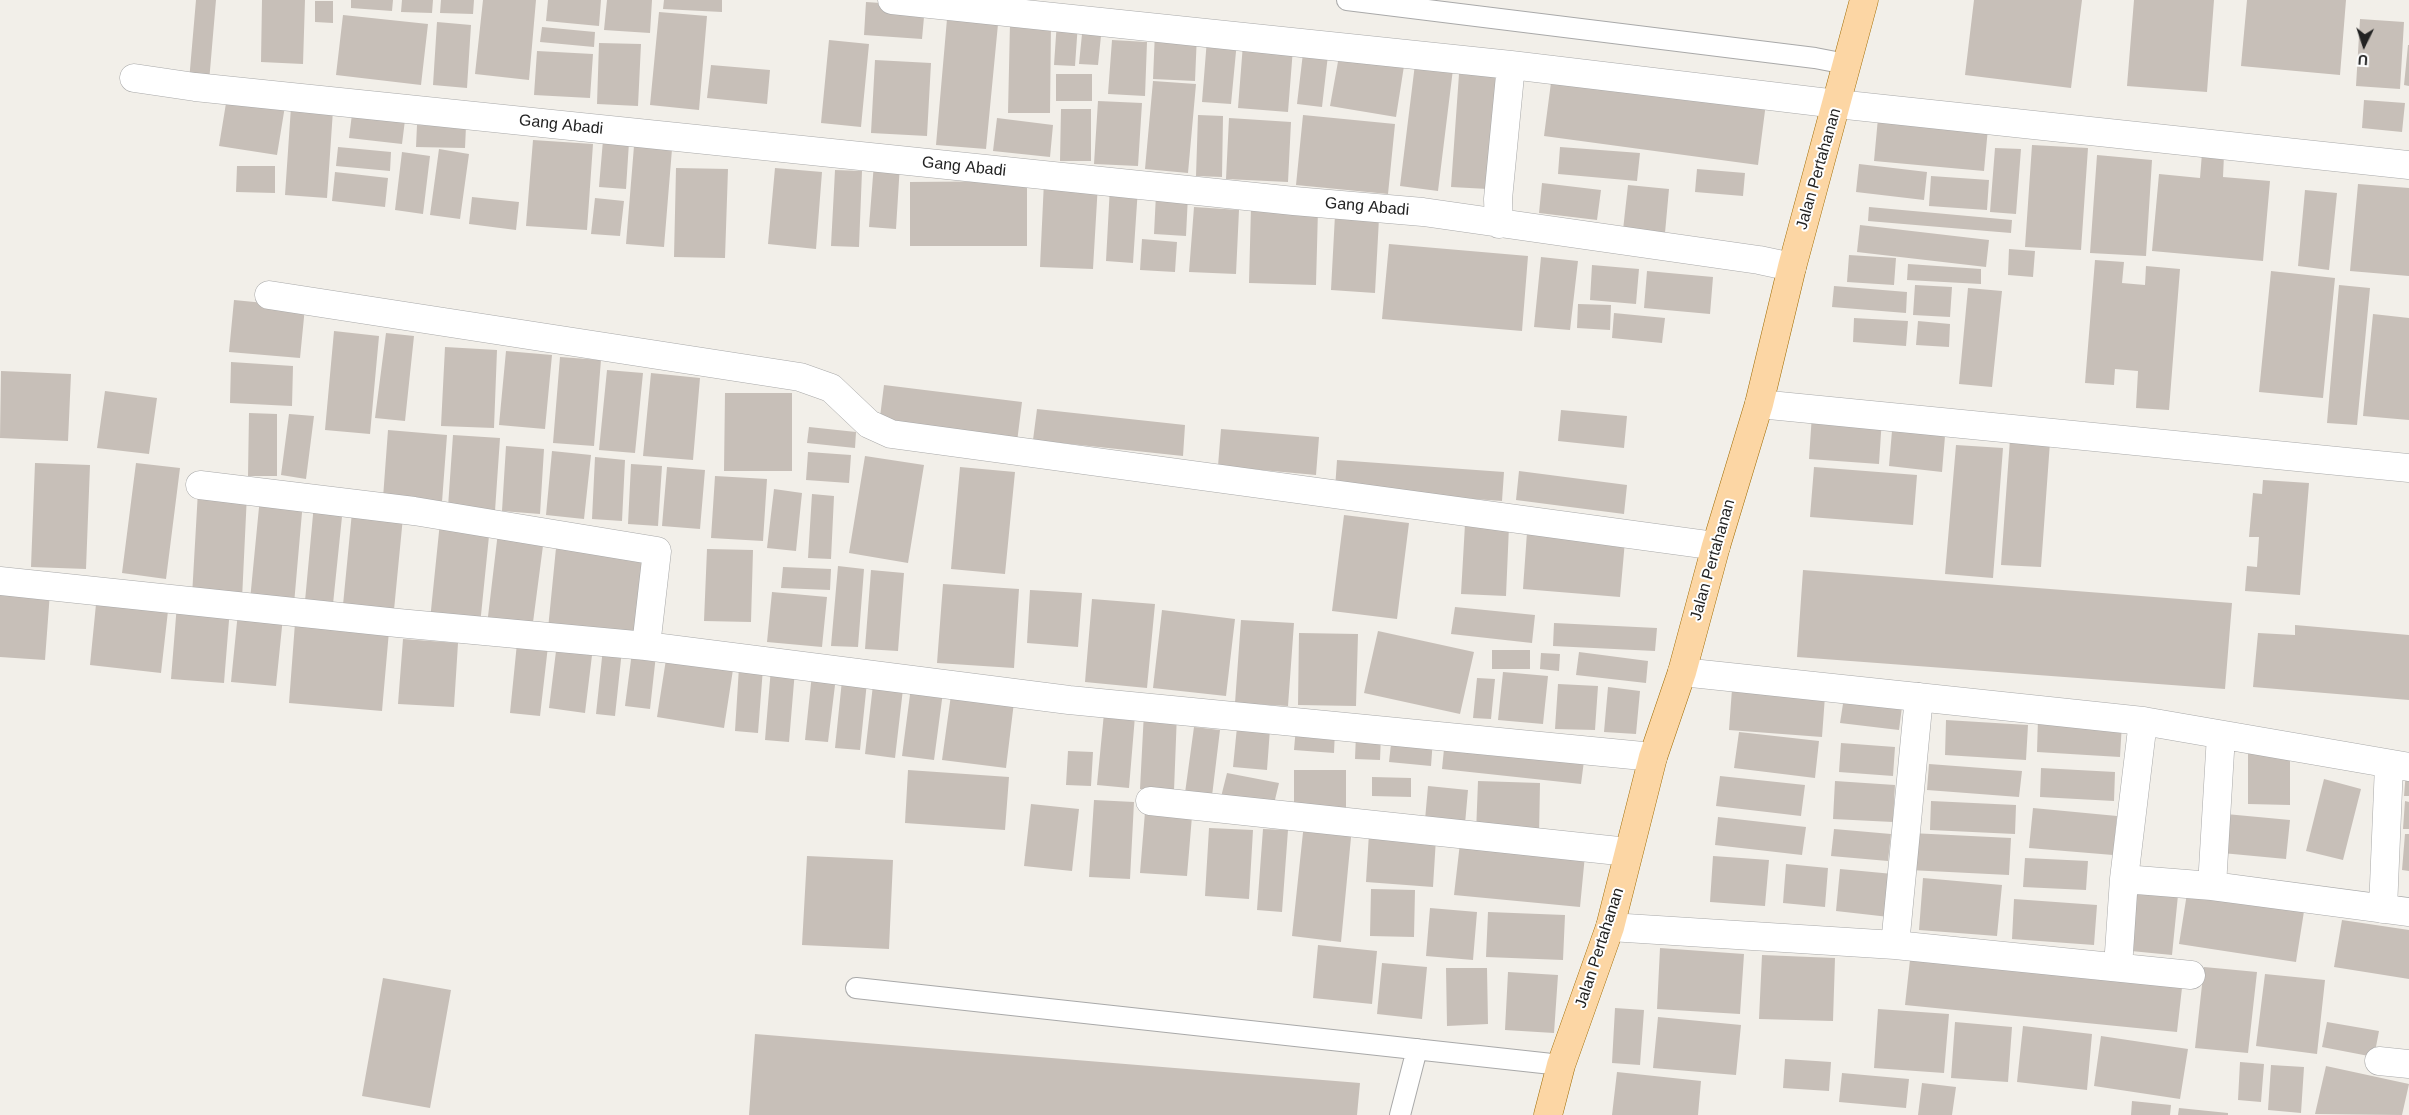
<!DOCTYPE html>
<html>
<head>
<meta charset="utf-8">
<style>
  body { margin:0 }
  #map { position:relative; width:2409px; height:1115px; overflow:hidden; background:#f2efe9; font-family:Arial,sans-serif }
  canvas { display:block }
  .north { position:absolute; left:2339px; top:20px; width:50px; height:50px; -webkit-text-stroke:4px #fff; paint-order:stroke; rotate:184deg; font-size:14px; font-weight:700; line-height:20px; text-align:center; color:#222 }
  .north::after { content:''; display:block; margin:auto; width:18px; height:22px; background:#222; clip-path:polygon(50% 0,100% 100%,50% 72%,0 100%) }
</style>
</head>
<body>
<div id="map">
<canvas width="2409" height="1115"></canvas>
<div class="north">U</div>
</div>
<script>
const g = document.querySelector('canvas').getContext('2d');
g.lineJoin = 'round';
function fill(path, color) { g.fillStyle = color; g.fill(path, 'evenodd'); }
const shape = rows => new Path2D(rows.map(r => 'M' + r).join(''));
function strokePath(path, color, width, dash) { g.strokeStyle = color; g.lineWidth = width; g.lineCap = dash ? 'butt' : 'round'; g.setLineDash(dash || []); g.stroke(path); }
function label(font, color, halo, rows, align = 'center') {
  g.font = font + ' Arial,sans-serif'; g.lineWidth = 4; g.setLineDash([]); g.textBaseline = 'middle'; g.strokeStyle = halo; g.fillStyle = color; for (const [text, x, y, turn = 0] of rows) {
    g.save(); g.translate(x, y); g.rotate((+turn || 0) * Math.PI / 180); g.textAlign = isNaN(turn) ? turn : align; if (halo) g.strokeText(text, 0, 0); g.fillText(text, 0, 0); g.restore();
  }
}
const building = shape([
  [196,0,216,0,209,82,189,81],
  [262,0,305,0,303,64,261,62],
  [351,0,393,0,392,11,351,8],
  [402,0,433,0,432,13,401,12],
  [441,0,474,0,473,14,440,13],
  [483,0,536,0,529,80,475,74],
  [548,0,601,0,599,26,546,21],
  [607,0,652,0,650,33,604,30],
  [664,0,722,0,722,12,663,9],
  [1974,0,2082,0,2071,88,1965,75],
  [2134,0,2214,0,2207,92,2127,86],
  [2247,0,2346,0,2340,75,2241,66],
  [315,1,333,1,333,23,315,22],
  [866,2,925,6,922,39,864,35],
  [659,12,707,16,699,110,650,105],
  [343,15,428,24,421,85,336,75],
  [947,19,998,24,986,149,936,145],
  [2360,19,2404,22,2400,89,2356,86],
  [1057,21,1078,23,1075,66,1054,65],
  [437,22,471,25,467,88,433,85],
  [1010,23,1051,24,1050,113,1008,113],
  [1083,24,1102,26,1098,65,1079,64],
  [542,27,595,32,594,47,540,42],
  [1155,32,1197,34,1195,81,1153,79],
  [1207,39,1237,41,1231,104,1202,102],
  [829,40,869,44,861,127,821,123],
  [1112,40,1147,42,1145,96,1108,94],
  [599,43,641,44,638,106,597,104],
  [1243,44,1293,48,1288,112,1238,108],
  [2408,45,2409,45,2409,86,2404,85],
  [537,51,593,54,590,98,534,95],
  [1303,53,1328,55,1322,107,1297,104],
  [1339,56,1404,66,1396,117,1330,106],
  [875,60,931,63,927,136,871,133],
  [1415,64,1453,69,1438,191,1400,186],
  [711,65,770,70,767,104,707,98],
  [1056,74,1092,74,1092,101,1056,101],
  [1459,74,1497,76,1488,189,1451,187],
  [1552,75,1766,103,1758,165,1544,136],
  [1153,81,1196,84,1188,173,1145,169],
  [227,97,285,106,277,155,219,146],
  [2364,100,2405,103,2402,132,2362,128],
  [1098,101,1142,103,1138,166,1094,164],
  [291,107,333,110,327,198,285,195],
  [1061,109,1091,109,1091,161,1060,161],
  [352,114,405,120,402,144,349,138],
  [1198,115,1223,116,1222,177,1196,176],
  [1303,115,1395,124,1388,194,1296,185],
  [997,118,1053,125,1050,157,993,151],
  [1229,118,1291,122,1288,182,1226,179],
  [1878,118,1988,128,1984,171,1874,161],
  [417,125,466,126,465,148,416,147],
  [533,140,593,144,587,230,526,226],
  [603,140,629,142,626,189,599,187],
  [2032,145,2088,148,2081,250,2025,247],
  [634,146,672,149,664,247,626,244],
  [338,147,391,152,390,171,336,166],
  [1560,147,1640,153,1637,181,1558,174],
  [1995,148,2021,149,2016,214,1990,212],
  [439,149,469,154,460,219,430,215],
  [402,152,430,156,423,214,395,210],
  [2202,153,2224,155,2223,177,2270,181,2263,261,2152,251,2159,174,2200,178],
  [2097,155,2152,160,2146,256,2090,253],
  [874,163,900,164,896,229,869,227],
  [1859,164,1927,172,1924,200,1856,192],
  [237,166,275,166,275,193,236,192],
  [676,168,728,169,725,258,674,257],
  [775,168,822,172,816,249,768,244],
  [1697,169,1745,173,1743,196,1695,192],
  [835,170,862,171,859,247,831,246],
  [335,172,388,178,385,207,332,201],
  [1931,176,1989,180,1987,210,1929,206],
  [1027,181,1027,246,910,246,910,182],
  [1044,181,1098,183,1093,269,1040,267],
  [1542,183,1601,190,1597,220,1539,213],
  [2358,184,2409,188,2409,276,2350,271],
  [1628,185,1669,189,1665,233,1623,230],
  [1110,186,1138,188,1133,263,1106,261],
  [2305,190,2337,193,2329,270,2298,266],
  [1156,194,1188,195,1186,236,1154,234],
  [472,197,519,202,516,230,469,224],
  [595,198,624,201,620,236,591,234],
  [1194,207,1239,210,1236,274,1189,272],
  [1251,207,1318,209,1316,285,1249,283],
  [1869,207,2012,220,2011,233,1868,221],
  [1335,215,1379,218,1375,293,1331,290],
  [1860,225,1989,240,1986,267,1857,252],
  [1142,239,1177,242,1175,272,1140,270],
  [1389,244,1528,256,1522,331,1382,319],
  [2009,249,2035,251,2033,277,2008,275],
  [1849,255,1896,258,1894,285,1847,282],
  [1541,257,1578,261,1570,330,1534,327],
  [2095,260,2124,262,2122,283,2145,285,2146,266,2180,269,2169,410,2136,408,2138,371,2115,369,2114,385,2085,383],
  [1908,264,1981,269,1981,284,1907,280],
  [1592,265,1639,269,1636,304,1590,300],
  [1647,271,1713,277,1710,314,1644,308],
  [2271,271,2335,278,2323,398,2259,392],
  [1915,285,1952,287,1950,317,1913,315],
  [2339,285,2370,288,2357,425,2327,423],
  [1834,286,1907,292,1906,313,1832,307],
  [1968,288,2002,291,1992,387,1959,384],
  [234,300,305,307,300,358,229,352],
  [1578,304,1611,305,1610,330,1577,328],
  [1614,313,1665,318,1662,343,1612,338],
  [2373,314,2409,318,2409,420,2363,416],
  [1854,318,1908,321,1906,346,1853,342],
  [1918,321,1950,324,1949,347,1916,345],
  [334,331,379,336,370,434,325,430],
  [386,333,414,336,405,421,375,418],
  [445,347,497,350,494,428,441,426],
  [506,351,552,355,545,429,499,425],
  [560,357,601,360,594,446,553,443],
  [231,362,293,366,292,406,230,403],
  [607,370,643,373,635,453,599,450],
  [1,371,71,374,68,441,0,438],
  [651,373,700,378,693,460,643,456],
  [884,385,1022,402,1017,442,879,425],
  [105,391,157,398,149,454,97,448],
  [725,393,792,393,792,471,724,471],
  [1037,409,1185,425,1183,456,1033,440],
  [1561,410,1627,416,1624,448,1558,441],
  [249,413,277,414,277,476,248,476],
  [289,414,314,416,306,479,281,475],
  [1812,414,1882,418,1879,464,1809,459],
  [1893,419,1946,424,1942,472,1889,466],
  [809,427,856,432,855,448,807,443],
  [1221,429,1319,437,1316,475,1218,466],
  [388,430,447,435,442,502,383,498],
  [453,435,500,438,495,511,448,507],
  [2010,439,2050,442,2041,567,2001,565],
  [1956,445,2003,448,1993,578,1945,574],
  [506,446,544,449,540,514,502,511],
  [552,451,591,455,584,519,546,515],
  [808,452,851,455,849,483,806,480],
  [865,456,924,465,908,563,849,553],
  [595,457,625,460,622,521,592,519],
  [1337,460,1504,472,1502,501,1335,489],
  [35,463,90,465,86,569,31,567],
  [136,463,180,468,166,579,122,573],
  [631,464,662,466,658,526,628,524],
  [667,467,705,470,700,529,662,526],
  [960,467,1015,472,1005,574,951,569],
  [1814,467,1917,475,1913,525,1810,517],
  [1519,471,1627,485,1624,514,1516,500],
  [715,476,767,479,763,541,711,538],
  [2263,480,2309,483,2300,595,2245,591,2247,566,2257,567,2259,537,2249,537,2253,493,2262,494],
  [774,489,802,493,796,551,767,548],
  [198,491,247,494,242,599,192,596],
  [812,494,834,496,831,559,808,558],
  [260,497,303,501,294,604,250,600],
  [314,504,343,507,333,604,305,601],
  [352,512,403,517,394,610,343,605],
  [1344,515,1409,523,1397,619,1332,611],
  [440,522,490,526,480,625,430,620],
  [1465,524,1509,526,1506,596,1461,594],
  [498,532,544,538,532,630,487,625],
  [1527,532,1625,541,1620,597,1523,589],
  [556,548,647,556,639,637,548,629],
  [707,549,753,550,751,622,704,621],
  [838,566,864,569,858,647,831,646],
  [783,567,831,569,830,590,781,588],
  [871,570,904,573,898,651,865,649],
  [1803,570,2232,603,2225,689,1797,657],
  [943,584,1019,589,1014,668,937,663],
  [0,588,50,592,45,660,0,657],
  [1030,590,1082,593,1078,647,1027,643],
  [772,592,827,597,822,647,767,642],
  [97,594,169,602,161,673,90,665],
  [1092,599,1155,604,1147,688,1085,682],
  [177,604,230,608,224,683,171,679],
  [1455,607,1535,615,1532,643,1451,634],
  [1162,610,1235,619,1226,696,1153,688],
  [238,612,283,617,276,686,231,682],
  [1241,620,1294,623,1288,706,1235,703],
  [295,623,389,631,382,711,289,703],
  [1554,623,1657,628,1655,651,1553,646],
  [2295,625,2409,635,2409,700,2253,687,2258,633,2295,635],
  [1378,631,1474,652,1460,714,1364,693],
  [1299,633,1358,634,1356,706,1298,705],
  [403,639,458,643,454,707,398,704],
  [517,643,548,646,540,716,510,713],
  [557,643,593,647,585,713,549,708],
  [603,648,622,650,615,716,596,714],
  [1492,650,1530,650,1530,669,1492,669],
  [632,652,656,655,650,709,625,706],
  [1579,652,1648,661,1646,683,1576,675],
  [667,653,734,663,724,728,657,717],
  [1541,653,1560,654,1559,671,1540,669],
  [739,667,763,668,758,733,735,731],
  [771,668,795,670,789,742,765,740],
  [1503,672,1548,676,1543,724,1498,720],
  [812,674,836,677,828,742,805,740],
  [1477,678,1495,679,1491,719,1473,718],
  [842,680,867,682,860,750,835,748],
  [1558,684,1598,686,1595,730,1555,729],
  [873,685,903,689,895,758,865,754],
  [911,687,943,692,934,760,902,756],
  [1608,687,1640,691,1636,734,1604,732],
  [1732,689,1825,696,1822,737,1729,730],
  [1845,691,1903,699,1899,730,1840,723],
  [951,695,1014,702,1006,768,942,760],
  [1144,712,1177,713,1174,791,1140,789],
  [1104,713,1135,716,1129,788,1097,785],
  [2038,719,2122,723,2120,757,2037,752],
  [1946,720,2028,725,2026,760,1945,755],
  [1194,727,1220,730,1212,796,1185,793],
  [1237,727,1270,729,1267,770,1233,767],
  [1296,727,1335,730,1334,753,1294,750],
  [1739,732,1819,741,1815,778,1734,768],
  [1356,734,1381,735,1380,760,1355,759],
  [1392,735,1433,739,1431,766,1389,762],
  [1445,739,1585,753,1581,784,1442,769],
  [1841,743,1895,747,1893,776,1839,772],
  [1068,751,1093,752,1091,786,1066,785],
  [2248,754,2290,754,2290,805,2248,804],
  [1929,764,2022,771,2019,797,1927,790],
  [2041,768,2115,772,2114,801,2040,797],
  [908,770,1009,777,1005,830,905,823],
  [1294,770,1346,770,1346,811,1294,811],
  [2406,771,2409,772,2409,796,2404,796],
  [1227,773,1279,783,1273,808,1221,797],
  [1720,776,1805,785,1801,816,1716,806],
  [1372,777,1411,778,1411,797,1372,796],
  [2324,779,2361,789,2343,860,2306,851],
  [1478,781,1540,783,1539,836,1476,833],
  [1835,781,1895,785,1893,822,1833,819],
  [1428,786,1468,790,1465,824,1425,820],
  [1094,800,1134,802,1130,879,1089,877],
  [1931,801,2016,805,2015,834,1930,830],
  [2405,801,2409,802,2409,829,2403,829],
  [1031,804,1079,809,1072,871,1024,866],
  [2033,808,2117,816,2113,855,2029,848],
  [1145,812,1192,816,1187,876,1140,873],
  [2226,814,2290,820,2286,859,2222,853],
  [1718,817,1806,827,1802,855,1715,845],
  [1304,823,1352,827,1341,942,1292,936],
  [1209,828,1253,830,1249,899,1205,896],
  [1263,829,1288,830,1282,912,1257,910],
  [1834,829,1891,834,1888,861,1831,856],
  [1369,833,1436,838,1433,887,1366,882],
  [1911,833,2011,838,2009,875,1909,870],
  [2405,834,2409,834,2409,871,2402,870],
  [1460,843,1585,855,1580,907,1454,895],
  [807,856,893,860,889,949,802,945],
  [1713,856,1769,860,1765,906,1710,902],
  [2025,858,2088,861,2086,890,2023,887],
  [1786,864,1828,868,1825,907,1783,903],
  [1840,869,1893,874,1889,917,1836,911],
  [1923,878,2002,885,1997,936,1919,930],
  [2188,887,2305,905,2296,962,2179,944],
  [1371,889,1415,890,1414,937,1370,936],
  [2137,891,2178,895,2172,955,2131,951],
  [2014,899,2097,905,2094,945,2012,939],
  [1430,908,1477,912,1473,960,1426,956],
  [1488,912,1565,915,1563,960,1486,957],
  [2342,920,2409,930,2409,979,2334,967],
  [1318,945,1377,951,1372,1004,1313,998],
  [1660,948,1744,954,1740,1014,1657,1009],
  [1911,951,2183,979,2177,1032,1905,1005],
  [1762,955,1835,958,1833,1021,1759,1019],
  [1382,963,1427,967,1422,1019,1377,1014],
  [2204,967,2257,972,2248,1053,2195,1048],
  [1446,968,1487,968,1488,1024,1447,1026],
  [1508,972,1558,975,1554,1033,1505,1030],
  [2265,974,2325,980,2317,1054,2256,1046],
  [383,978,451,990,430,1108,362,1096],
  [1615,1008,1644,1010,1640,1065,1612,1063],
  [1878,1009,1949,1014,1944,1073,1874,1068],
  [1658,1017,1741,1025,1736,1075,1653,1068],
  [1955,1022,2012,1027,2008,1082,1951,1078],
  [2327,1022,2379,1031,2374,1057,2322,1047],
  [2023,1026,2092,1034,2087,1090,2017,1082],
  [755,1034,1360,1083,1357,1115,749,1115],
  [2101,1036,2188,1049,2180,1099,2094,1086],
  [1785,1059,1831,1062,1829,1091,1783,1088],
  [2240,1062,2264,1064,2261,1102,2238,1100],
  [2271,1065,2304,1067,2301,1113,2268,1110],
  [2326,1066,2409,1084,2402,1115,2315,1114],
  [1617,1072,1701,1081,1698,1115,1612,1115],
  [1842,1073,1909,1079,1906,1108,1839,1102],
  [1922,1083,1956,1087,1952,1115,1918,1115],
  [2132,1101,2171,1105,2170,1115,2131,1115],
  [2179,1108,2228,1113,2228,1115,2178,1115]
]);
const lane = shape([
  [1347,0,1815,58,1846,64],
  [856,988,1561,1065],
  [1400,1115,1417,1049]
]);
const street = shape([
  [892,0,1511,65,1837,104,2409,165],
  [134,78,195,87,1294,201,1423,212,1759,260,1792,267],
  [1499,224,1498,199,1511,65],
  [269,295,800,377,831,388,869,424,891,434,1716,546],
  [1759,404,2409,468],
  [200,485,414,511,657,551,646,646],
  [0,581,398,623,646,646,1069,700,1653,757],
  [1682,672,2143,721,2409,767],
  [1150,801,1628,852],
  [2124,879,2212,886,2409,912],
  [2212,886,2221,735],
  [2383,909,2389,765],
  [1610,927,1895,945,2191,975],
  [1895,945,1919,697],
  [2118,967,2124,879,2143,721],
  [2379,1061,2409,1064]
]);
const primary = shape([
  [1548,1115,1561,1065,1610,927,1653,757,1682,672,1716,546,1759,404,1792,267,1864,0]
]);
const streetNames = [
  ["Gang Abadi",561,125,6],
  ["Gang Abadi",964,167,6],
  ["Jalan Pertahanan",1819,169,-74],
  ["Gang Abadi",1367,207,5],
  ["Jalan Pertahanan",1713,560,-74],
  ["Jalan Pertahanan",1600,948,-72]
];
fill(building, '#c7bfb8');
strokePath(lane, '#a9a9a9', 22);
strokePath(street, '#a9a9a9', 29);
strokePath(primary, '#a06b00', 29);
strokePath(lane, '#fff', 20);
strokePath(street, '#fff', 28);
strokePath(primary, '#fcd6a4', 28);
label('16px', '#222', '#fff', streetNames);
</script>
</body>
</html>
